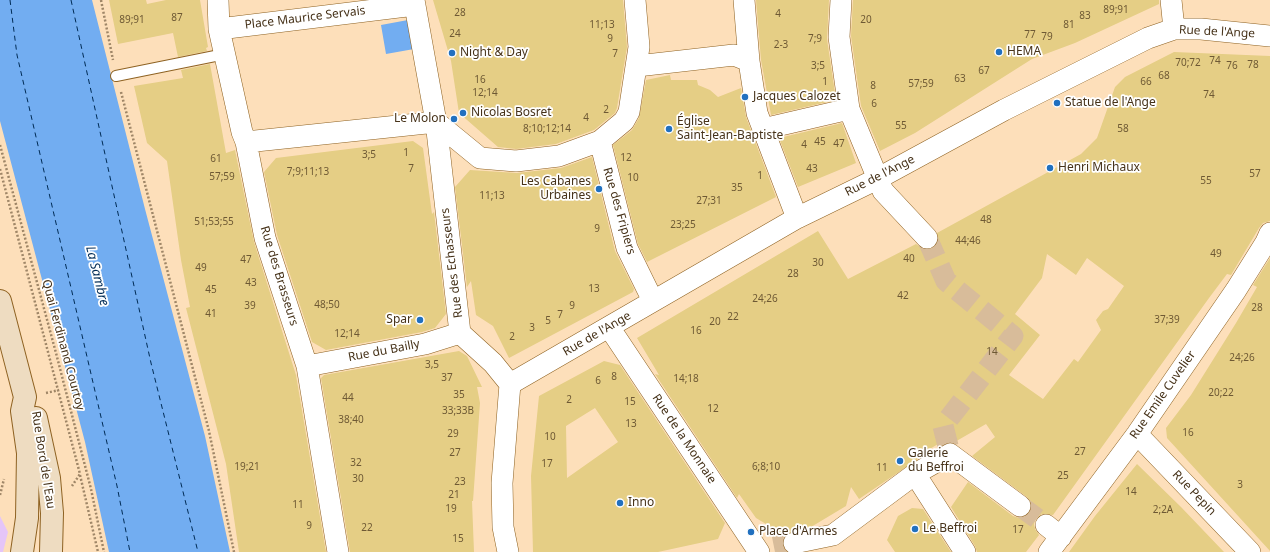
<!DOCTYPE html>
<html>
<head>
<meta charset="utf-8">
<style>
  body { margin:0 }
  canvas { display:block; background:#fddfba }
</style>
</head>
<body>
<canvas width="1270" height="552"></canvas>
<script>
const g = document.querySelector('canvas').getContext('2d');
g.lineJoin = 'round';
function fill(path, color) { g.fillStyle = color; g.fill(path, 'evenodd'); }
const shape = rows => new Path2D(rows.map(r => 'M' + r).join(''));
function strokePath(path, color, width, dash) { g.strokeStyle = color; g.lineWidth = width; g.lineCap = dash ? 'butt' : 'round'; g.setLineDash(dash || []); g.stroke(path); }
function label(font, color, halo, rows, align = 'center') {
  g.font = font + ' "Noto Sans",sans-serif'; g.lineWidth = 3.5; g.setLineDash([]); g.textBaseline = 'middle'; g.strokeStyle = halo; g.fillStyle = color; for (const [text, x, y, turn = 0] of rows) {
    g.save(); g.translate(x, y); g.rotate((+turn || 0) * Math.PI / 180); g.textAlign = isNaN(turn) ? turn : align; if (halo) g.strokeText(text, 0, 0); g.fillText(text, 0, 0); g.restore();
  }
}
const green = shape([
  [0,516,8,532,3,552,0,552]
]);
const water = shape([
  [0,0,92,0,145,209,205,436,230,552,109,552,85,442,0,121],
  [408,20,414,49,386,54,381,25]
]);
const ferry = shape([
  [10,0,17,55,117,486,130,552],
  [71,0,151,363,198,552]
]);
const building = shape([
  [109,0,146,0,147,4,166,0,200,0,208,47,206,48,207,51,178,57,173,33,118,44],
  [433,0,623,0,627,47,617,108,615,113,594,130,556,144,516,149,498,147,459,113,451,61],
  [756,0,829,0,827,39,836,100,771,115,761,60],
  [853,0,1159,0,1159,4,1075,43,1032,59,915,133,880,151,861,106,851,36],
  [1174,52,1270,56,1270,221,1263,223,1259,228,1231,275,1227,274,1209,298,1053,515,1042,514,1036,518,1034,524,1035,529,1039,535,1026,552,977,552,975,546,951,507,968,482,1013,516,1019,518,1024,517,1030,513,1032,507,1031,502,1027,497,972,456,995,437,986,424,953,443,945,440,916,457,918,459,859,499,851,487,846,506,811,527,786,534,783,539,782,544,776,548,771,527,756,518,739,494,737,498,655,374,659,375,637,338,818,231,848,279,916,244,923,249,930,250,935,246,938,242,937,233,1081,154,1097,138,1115,87,1125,77],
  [1047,254,1076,275,1087,258,1124,286,1108,309,1103,311,1096,320,1101,330,1078,362,1074,359,1043,399,1009,375,1040,335,1015,314,1042,278],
  [210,64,226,153,235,150,254,242,296,375,326,552,239,552,226,464,186,308,190,307,181,260,167,161,147,143,134,86,183,78,181,70],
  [670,75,671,80,697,80,698,85,710,90,718,97,741,88,746,117,776,197,647,262,638,244,613,145,632,130,639,118,646,80],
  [842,123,856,163,798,187,779,138],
  [413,141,423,148,432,214,434,212,446,314,435,328,422,332,326,350,312,342,277,235,264,172,276,158],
  [592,157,615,251,634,289,633,292,509,358,493,326,476,315,471,281,467,287,455,187,470,170,517,173,561,168],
  [1270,258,1270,551,1167,438,1166,428,1191,395,1236,323,1257,287,1253,285],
  [459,351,467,356,482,387,477,387,480,403,473,501,472,501,474,552,350,552,321,378,324,375],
  [604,361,620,365,725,523,718,539,658,552,533,552,531,476,539,396],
  [595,408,618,442,567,478,566,426],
  [1137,464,1181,507,1224,552,1069,552,1095,516],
  [912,508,923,509,951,552,895,552,887,540,898,516]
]);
const streetTunnel = shape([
  [927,238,946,281,1013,336,943,426,950,454],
  [1020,506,1046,525],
  [774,547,794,543]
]);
const path = shape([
  [101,0,113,60],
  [121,92,209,431,234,552],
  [0,145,56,353,91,489,104,552],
  [0,169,80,474,72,486],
  [46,393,59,390],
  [80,475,98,552],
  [0,495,4,479]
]);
const lane = shape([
  [116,76,225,54]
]);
const street = shape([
  [218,0,219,29,242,132,246,142,265,238,307,366,338,552],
  [414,0,436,122,460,333,493,363,510,384],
  [744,0,749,61,757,113,797,218],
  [841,0,839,37,849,109,883,191,927,238],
  [1171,0,1174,29],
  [219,29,415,5],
  [637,66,734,55,749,61],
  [436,122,480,158,516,161,559,156,600,141,624,121,629,112,639,47,635,0],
  [763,129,849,109],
  [600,141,627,248,653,301],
  [246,142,436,122],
  [609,327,759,552],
  [307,366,425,344,460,333],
  [510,384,797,218,877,179,1004,110,1148,38,1174,29,1201,29,1270,36],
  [1137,434,1250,552],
  [915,474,950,454,1020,506],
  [1046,525,1061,537],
  [794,543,833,535,915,474,965,552],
  [508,552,503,527,502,483,510,384],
  [1049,552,1137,434,1236,290,1266,242,1270,233]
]);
const secondary = shape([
  [0,301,25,397,22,411,28,453,27,518,22,552],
  [36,418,49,478,52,513,51,552]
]);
const markers = [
  [999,52,4,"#2170bf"],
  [452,53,4,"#2170bf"],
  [745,97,4,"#2170bf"],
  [1057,103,4,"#2170bf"],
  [463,113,4,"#2170bf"],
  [454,119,4,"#2170bf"],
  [669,129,4,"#2170bf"],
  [1050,168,4,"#2170bf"],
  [599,189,4,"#2170bf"],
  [420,320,4,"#2170bf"],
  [900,461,4,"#2170bf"],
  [620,503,4,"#2170bf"],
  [915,529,4,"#2170bf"],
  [751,532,4,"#2170bf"]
];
const numberNames = [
  ["89;91",1116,10],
  ["28",460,13],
  ["4",778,14],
  ["83",1085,16],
  ["87",177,18],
  ["89;91",132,20],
  ["20",866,20],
  ["11;13",602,25],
  ["81",1069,25],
  ["24",455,34],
  ["77",1030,35],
  ["79",1047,37],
  ["9",610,39],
  ["7;9",815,39],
  ["2-3",781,45],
  ["7",615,54],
  ["74",1215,61],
  ["70;72",1188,63],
  ["78",1253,65],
  ["3;5",818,66],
  ["76",1232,66],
  ["67",984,71],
  ["68",1164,76],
  ["63",960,79],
  ["16",480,80],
  ["1",825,82],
  ["66",1146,82],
  ["57;59",921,84],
  ["8",873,86],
  ["12;14",485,93],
  ["74",1209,95],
  ["6",874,104],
  ["2",606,110],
  ["4",586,118],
  ["55",901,126],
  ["8;10;12;14",547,129],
  ["58",1123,129],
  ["45",820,142],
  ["47",839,144],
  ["4",804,145],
  ["1",406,153],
  ["3;5",369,155],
  ["12",626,158],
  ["61",216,159],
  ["7",411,169],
  ["43",812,169],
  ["7;9;11;13",308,172],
  ["57",1255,174],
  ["1",760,176],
  ["57;59",222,177],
  ["10",633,178],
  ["55",1206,181],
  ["35",737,188],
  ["11;13",492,196],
  ["27;31",709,201],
  ["48",986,220],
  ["51;53;55",214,222],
  ["23;25",683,225],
  ["9",597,229],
  ["44;46",968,241],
  ["49",1216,254],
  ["40",909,259],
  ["47",246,260],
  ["30",818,263],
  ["49",201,268],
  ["28",793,274],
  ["43",251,283],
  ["13",594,289],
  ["45",211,290],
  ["42",903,296],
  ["24;26",765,299],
  ["48;50",327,305],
  ["39",250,306],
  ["9",572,306],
  ["28",1257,308],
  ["41",211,314],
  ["7",560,315],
  ["22",733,317],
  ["37;39",1167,320],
  ["5",548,321],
  ["20",715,322],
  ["3",532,328],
  ["16",696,331],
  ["12;14",347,334],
  ["2",512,337],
  ["14",992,352],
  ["24;26",1242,358],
  ["3,5",432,365],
  ["8",614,377],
  ["37",447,378],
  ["14;18",686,379],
  ["6",598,381],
  ["20;22",1221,393],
  ["35",459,395],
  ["44",348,398],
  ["2",569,400],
  ["15",630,402],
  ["12",713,409],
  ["33;33B",458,411],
  ["38;40",351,420],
  ["13",631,424],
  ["16",1188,433],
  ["29",453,434],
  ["10",550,437],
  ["27",1080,452],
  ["27",455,453],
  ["32",356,463],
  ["17",547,464],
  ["19;21",247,467],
  ["6;8;10",766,467],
  ["11",882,468],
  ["25",1063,476],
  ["30",358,479],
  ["23",460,482],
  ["3",1240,485],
  ["14",1131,492],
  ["21",454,495],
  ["11",298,505],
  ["19",451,509],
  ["2;2A",1163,510],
  ["9",309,526],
  ["22",367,528],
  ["17",1018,530],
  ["15",458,539]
];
const streetNames = [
  ["Place Maurice Servais",305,18,-7],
  ["Rue de l'Ange",1217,32,3],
  ["Rue de l'Ange",880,176,-27],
  ["Rue des Fripiers",619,211,74],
  ["Rue des Echasseurs",452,263,-97],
  ["Rue des Brasseurs",279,276,73],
  ["Rue de l'Ange",597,334,-30],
  ["Quai Ferdinand Courtoy",63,345,75],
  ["Rue du Bailly",384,351,-11],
  ["Rue Emile Cuvelier",1163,395,-55],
  ["Rue de la Monnaie",684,439,56],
  ["Rue Bord de l'Eau",43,460,81],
  ["Rue Pepin",1194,493,46]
];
const poiNames = [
  ["HEMA",1007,52],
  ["Night & Day",460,53],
  ["Jacques Calozet",753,97],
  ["Statue de l'Ange",1065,103],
  ["Nicolas Bosret",471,113],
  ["Le Molon",446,119,"right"],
  ["Église",677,122],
  ["Saint-Jean-Baptiste",677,136],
  ["Henri Michaux",1058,168],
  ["Les Cabanes",591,182,"right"],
  ["Urbaines",591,196,"right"],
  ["Spar",412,320,"right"],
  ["Galerie",908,454],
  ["du Beffroi",908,468],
  ["Inno",628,503],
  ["Le Beffroi",923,529],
  ["Place d'Armes",759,532]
];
const waterNames = [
  ["La Sambre",97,276,76]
];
fill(green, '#e5c5f8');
fill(water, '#72adf1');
strokePath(ferry, '#002b55', 1, [5, 4]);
fill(building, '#e5ce85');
strokePath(streetTunnel, '#d8bc9a', 21, [21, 10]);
strokePath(lane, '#8e6222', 12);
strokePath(street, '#8e6222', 22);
strokePath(secondary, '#8e6222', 24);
strokePath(path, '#9f8667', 2.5, [2, 2]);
strokePath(lane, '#fff', 10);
strokePath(street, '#fff', 21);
strokePath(secondary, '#eedcc1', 22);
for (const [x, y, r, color] of markers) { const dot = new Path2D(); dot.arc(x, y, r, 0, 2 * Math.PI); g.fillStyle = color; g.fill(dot); strokePath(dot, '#fff', 1.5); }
label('10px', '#6e5934', null, numberNames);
label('12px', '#463219', '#fff', streetNames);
label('12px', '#463219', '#fff', poiNames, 'left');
label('italic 13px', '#002b55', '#fff', waterNames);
</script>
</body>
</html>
